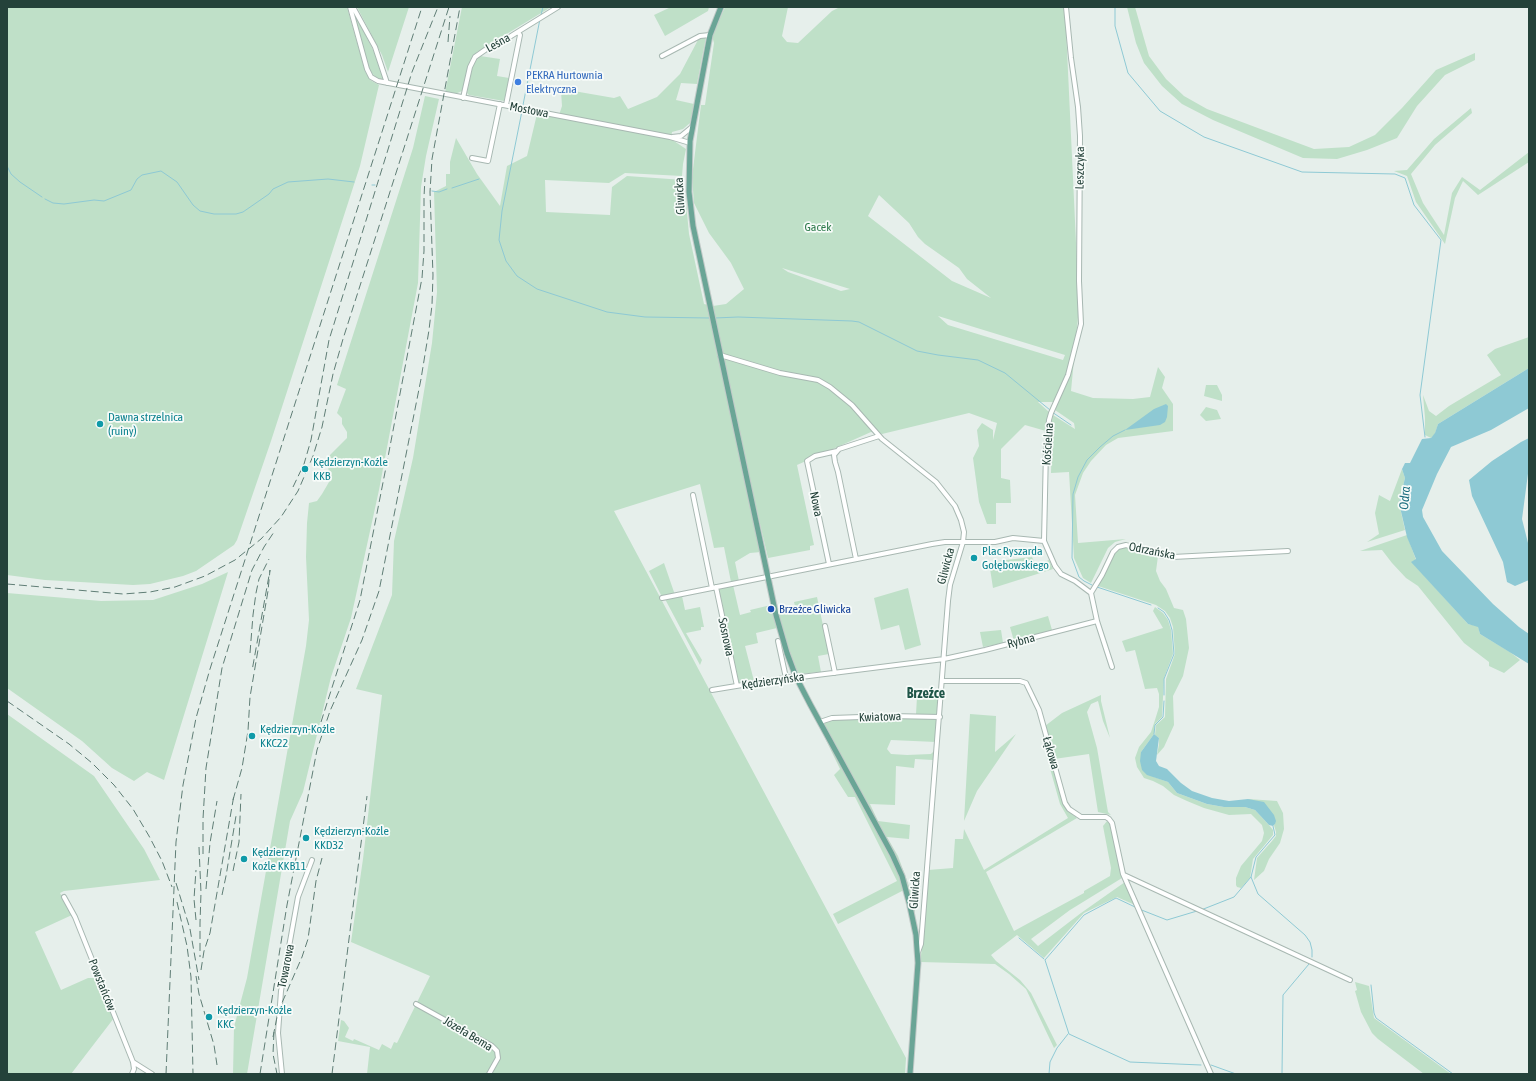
<!DOCTYPE html>
<html>
<head>
<meta charset="utf-8">
<style>
  body { margin:0 }
  #map { position:relative; width:1536px; height:1081px; overflow:hidden; background:#e6efeb; font-family:"Asap Condensed",sans-serif }
  canvas { display:block }
  .frame { position:absolute; inset:0; border:8px solid #24423a; pointer-events:none }
</style>
</head>
<body>
<div id="map">
<canvas width="1536" height="1081"></canvas>
<div class="frame"></div>
</div>
<script>
const g = document.querySelector('canvas').getContext('2d');
g.lineJoin = 'round';
function fill(path, color) { g.fillStyle = color; g.fill(path, 'evenodd'); }
const shape = rows => new Path2D(rows.map(r => 'M' + r).join(''));
function strokePath(path, color, width, dash) { g.strokeStyle = color; g.lineWidth = width; g.lineCap = dash ? 'butt' : 'round'; g.setLineDash(dash || []); g.stroke(path); }
function label(font, color, halo, rows, align = 'center') {
  g.font = font + ' "Asap Condensed",sans-serif'; g.lineWidth = 3.5; g.setLineDash([]); g.textBaseline = 'middle'; g.strokeStyle = halo; g.fillStyle = color; for (const [text, x, y, turn = 0] of rows) {
    g.save(); g.translate(x, y); g.rotate((+turn || 0) * Math.PI / 180); g.textAlign = isNaN(turn) ? turn : align; if (halo) g.strokeText(text, 0, 0); g.fillText(text, 0, 0); g.restore();
  }
}
const green = shape([
  [7,7,347,7,365,71,370,80,379,85,360,166,271,441,237,540,234,545,196,571,183,576,150,584,133,585,45,580,7,575],
  [357,7,409,7,388,72,382,55],
  [462,7,551,7,477,52,471,60,462,91,455,94,445,93],
  [671,7,709,7,708,11,665,36,654,15],
  [725,7,788,7,782,36,787,42,798,43,832,11,840,7,1065,7,1079,307,1071,391,1093,398,1133,399,1150,397,1158,367,1165,377,1162,388,1173,404,1173,431,1118,438,1106,445,1091,461,1083,473,1075,495,1078,543,1126,539,1115,542,1108,548,1091,583,1083,578,1074,558,1069,472,1051,473,1052,433,1050,432,1053,415,1075,429,1074,423,1055,410,1058,402,1038,402,1049,412,1046,431,1025,425,1001,449,1001,478,1010,480,1011,503,996,503,996,524,987,524,979,502,973,458,979,446,977,430,982,423,993,430,993,440,997,423,969,413,882,434,871,432,797,465,814,545,810,546,810,550,768,558,749,477,743,472,761,552,750,553,735,562,739,581,731,582,724,547,714,548,700,484,614,511,906,1058,905,1074,367,1074,370,1047,338,1041,341,1020,344,1021,349,1028,345,1037,353,1041,354,1039,379,1050,382,1044,391,1049,394,1042,397,1043,430,976,351,942,363,859,382,695,356,689,392,595,394,541,413,458,432,343,437,292,434,192,446,186,446,174,450,174,450,162,456,138,477,174,500,206,507,166,527,156,537,114,558,118,562,106,561,91,562,89,614,98,620,96,628,109,657,97,680,74,699,38,706,37,697,84,681,83,676,100,694,104,690,123,683,129,672,132,671,139,686,149,683,164,682,176,625,173,609,183,545,180,546,212,610,215,612,187,627,176,684,180,689,234,704,304,713,306,726,304,744,289,731,263,709,233,694,203,692,177,701,105,705,105,714,43,712,36],
  [879,195,909,223,918,237,925,244,959,268,967,279,991,298,952,281,868,216],
  [782,268,850,289,841,291,788,272],
  [938,316,1065,355,1063,360,948,325],
  [1127,7,1135,7,1149,56,1166,79,1184,96,1207,109,1314,149,1349,147,1375,135,1402,108,1436,70,1475,53,1475,60,1445,75,1417,106,1397,138,1367,150,1337,159,1303,158,1213,120,1182,104,1162,86,1144,63,1136,43],
  [353,10,376,56,384,80,377,79,371,72,367,64],
  [480,56,500,59,497,76,509,78,504,101,469,95,467,93,473,64],
  [425,96,439,99,426,156,421,187,418,283,379,490,351,618,331,677,303,792,290,821,247,1074,233,1074,234,1027,247,978,306,646,309,620,306,557,307,523,309,503,317,501,322,494,329,482,328,457,347,438,347,432,342,424,342,418,337,413,346,389,337,385,413,148],
  [1471,108,1472,113,1435,145,1411,174,1423,203,1444,235,1452,193,1462,177,1480,190,1529,152,1529,162,1478,195,1463,181,1455,198,1445,244,1416,202,1407,176,1394,171,1407,170,1434,139],
  [1529,337,1529,368,1438,424,1435,434,1431,438,1425,435,1425,418,1423,395,1429,411,1436,416,1449,406,1501,375,1487,355,1495,349],
  [1206,385,1217,385,1222,395,1222,401,1204,396],
  [1206,407,1217,410,1221,419,1206,421,1200,415],
  [1402,469,1405,478,1399,503,1405,530,1367,542,1379,534,1375,513,1379,495,1390,501],
  [1407,535,1416,560,1412,562,1468,624,1478,626,1480,634,1510,652,1520,660,1504,673,1489,666,1489,662,1464,643,1418,586,1406,578,1392,563,1382,550,1360,551],
  [1126,547,1158,556,1156,571,1160,581,1166,589,1174,608,1183,610,1186,619,1189,648,1183,676,1173,696,1174,725,1164,747,1157,755,1159,744,1159,738,1155,735,1156,725,1165,717,1166,679,1175,654,1173,627,1170,618,1165,611,1156,605,1098,586,1114,553,1118,549],
  [1032,557,1036,566,1049,560,1053,569,993,588,989,562],
  [664,563,675,595,665,596,661,595,649,571],
  [228,572,164,780,147,772,134,781,112,768,82,741,7,688,7,593,101,601,153,600,202,584],
  [733,585,740,615,751,612,750,610,771,605,777,628,756,633,758,643,745,646,754,681,738,683,718,589],
  [908,588,921,645,905,650,899,625,881,630,874,598],
  [682,596,685,610,700,607,704,627,701,627,701,630,686,633,702,660,700,665,665,599],
  [817,597,829,654,818,656,821,672,799,674,795,667,784,637,777,608,795,606,794,602],
  [1155,607,1163,613,1168,620,1171,630,1173,654,1164,678,1162,717,1155,724,1154,734,1141,752,1154,777,1168,782,1177,793,1207,804,1224,807,1245,807,1255,810,1269,825,1273,830,1273,835,1253,859,1250,878,1241,888,1237,887,1236,885,1236,878,1241,866,1262,841,1264,833,1262,825,1251,814,1229,815,1204,808,1187,801,1174,795,1163,786,1153,781,1144,778,1137,767,1135,758,1139,747,1151,732,1155,720,1159,707,1159,694,1157,688,1145,689,1135,650,1126,652,1122,641,1163,628,1153,611],
  [1048,616,1052,630,1014,641,1010,627],
  [1001,630,1003,643,983,647,980,632],
  [1101,695,1101,701,1110,738,1103,721,1098,701,1091,704,1087,712,1097,748,1108,812,1111,815,1098,812,1089,754,1054,759,1045,726,1062,713],
  [917,697,939,699,939,715,916,714],
  [7,714,94,776,144,849,160,880,64,891,60,893,72,915,35,932,61,990,88,978,95,978,99,980,114,1018,71,1074,7,1074],
  [970,714,996,716,995,752,1016,734,977,791,964,821],
  [919,717,938,718,936,742,891,740,887,749,891,754,907,755,931,754,935,750,933,760,915,759,914,768,896,766,895,805,870,804,878,821,910,825,909,839,887,837,898,856,912,894,915,909,915,914,907,883,893,850,823,723,829,720,846,718],
  [823,734,839,761,897,870,904,890,838,924,833,914,897,881,855,797,848,797,834,775,840,769],
  [1042,740,1045,740,1063,803,1068,811,1077,818,986,872,1014,931,1084,893,1084,891,1110,876,1111,868,1103,826,1107,821,1110,824,1122,878,1070,910,1031,939,1038,946,1081,913,1125,882,1135,905,1117,897,1084,913,1044,958,1017,935,991,955,996,961,1020,980,1031,993,1057,1045,1054,1048,1026,989,1009,974,995,964,920,962,923,941,928,870,953,868,955,839,963,839,964,829,984,870,1068,818,1060,804],
  [1248,799,1277,801,1283,813,1284,829,1280,843,1269,859,1264,871,1254,880,1257,858,1272,841,1276,836,1276,832,1274,825,1275,824],
  [1355,982,1369,986,1374,1018,1451,1074,1424,1074,1378,1039,1372,1033,1361,1012,1355,991,1357,990]
]);
const water = shape([
  [1529,368,1529,408,1491,430,1451,447,1437,474,1422,510,1423,517,1442,551,1493,604,1519,627,1529,634,1529,664,1480,634,1478,627,1468,624,1411,562,1416,559,1407,537,1399,503,1405,478,1402,469,1405,463,1410,463,1422,439,1431,438,1435,433,1438,424],
  [1166,404,1168,406,1167,417,1165,422,1160,425,1125,430,1154,409],
  [1529,438,1529,466,1522,519,1529,547,1529,580,1515,586,1507,582,1503,562,1472,496,1469,480,1492,461,1521,442],
  [1154,734,1159,738,1156,761,1159,766,1167,769,1181,783,1192,791,1212,798,1229,801,1248,799,1264,802,1274,815,1276,821,1275,824,1273,826,1269,825,1255,810,1245,807,1224,807,1207,804,1177,793,1168,782,1147,775,1142,770,1140,761,1141,752]
]);
const stream = shape([
  [1115,7,1115,26,1128,73,1160,111,1204,137,1302,172,1395,174,1405,178,1414,205,1441,240,1420,395,1425,437],
  [541,15,543,7],
  [523,105,540,19],
  [522,111,502,211,499,240,506,261,517,276,537,289,607,312,645,317,709,318],
  [7,166,11,174,20,182,42,197],
  [372,185,375,185],
  [452,188,479,179],
  [432,191,439,192,447,189],
  [45,199,53,203,64,204,94,200,104,201,131,190,137,179,142,175,161,171,177,182,193,205,200,211,214,214,236,214,243,212,269,194,273,189,288,182,328,179,354,182],
  [715,318,738,317,852,321,859,322,917,351,938,355,978,360,1005,373,1050,410],
  [1052,412,1071,425],
  [1092,585,1084,581,1079,577,1072,558,1073,494,1078,477,1087,460,1100,447,1113,436,1125,430],
  [1097,587,1151,605],
  [1158,608,1164,612,1169,620,1172,630,1174,654,1164,679,1164,695],
  [1154,734,1155,725,1163,717,1164,701],
  [1273,826,1275,835,1256,857,1251,877,1258,894,1305,935,1310,942,1312,950,1312,957],
  [1135,907,1116,898,1084,915,1045,960,1069,1034,1130,1062,1201,1065],
  [1139,909,1167,920,1197,911],
  [1201,910,1234,897,1251,877],
  [1019,938,1044,959],
  [1371,985,1374,1013,1376,1018,1453,1074],
  [1211,1065,1236,1074],
  [1049,1074,1050,1062,1057,1048,1068,1034],
  [1282,1074,1283,995,1309,964]
]);
const minor = shape([
  [350,7,367,69,371,77,378,81,670,137,690,143],
  [353,7,375,47,387,83],
  [1066,7,1071,58,1078,107,1080,136,1079,281,1081,324,1068,375,1051,413,1049,420,1046,450,1044,541,1055,566,1061,574,1075,581,1091,593],
  [662,56,700,36,710,35],
  [463,98,470,67,475,57,485,50,503,41,558,7],
  [506,105,520,35,518,32],
  [672,137,681,136,692,127],
  [472,158,488,161,500,104],
  [720,355,780,373,818,380,830,387,852,405,882,439,936,482,955,506,961,520,964,532,963,542,950,585,948,601,921,944,918,952],
  [693,495,712,588],
  [856,559,838,472,835,462,834,455,839,449,879,436],
  [829,564,807,461,815,456,837,451],
  [716,587,737,686],
  [1091,593,1102,575,1113,552,1118,547,1126,545,1159,555,1173,557,1288,551],
  [662,598,932,544,945,542,995,542,1013,538,1044,541],
  [1097,621,1112,667],
  [825,626,835,673],
  [778,641,786,678],
  [942,681,1020,681,1026,683,1039,710,1065,803,1069,809,1081,817,1106,817,1109,819,1112,823,1123,874,1211,1074],
  [712,690,791,677,801,677,944,659,985,650,1097,621,1091,593],
  [820,722,832,718,890,716,940,717],
  [1124,875,1350,980],
  [64,897,75,917,133,1062,134,1069,132,1074],
  [416,1004,492,1046,497,1051,498,1058,489,1074],
  [133,1062,152,1074],
  [282,1074,278,1033,281,991,298,897,312,860]
]);
const major = shape([
  [721,7,710,35,690,141,689,192,693,226,776,615,787,653,796,677,810,704,892,854,902,876,909,902,916,935,918,963,910,1074]
]);
const rail = shape([
  [448,42,450,16],
  [293,487,304,464,311,440,329,340,412,72,438,7],
  [7,584,123,594,150,592,175,587,205,576,235,560,261,539,281,517,298,491,313,456,322,427,333,374,343,339,449,7],
  [250,653,253,615,256,593,259,579,269,559],
  [7,701,69,744,92,763,114,785,133,809,149,836,162,861,172,887],
  [321,722,360,600,388,457,422,278,424,251,424,197,425,178],
  [233,800,242,768,248,731,250,697,268,591,270,570,252,671],
  [199,847,201,893,200,923,200,957],
  [203,854,203,819,206,768,222,668,252,570,264,547,274,532],
  [233,871,239,842,241,794],
  [176,883,190,929,199,980],
  [206,889,210,843,217,801],
  [222,895,226,876,236,816],
  [177,902,187,946,191,977,193,1074],
  [196,920,194,899,196,870],
  [201,970,204,951,210,933,234,795],
  [196,976,199,994,214,1045,217,1065],
  [274,1032,273,1054,277,1074],
  [273,1037,278,1012,302,957,308,939,316,881,322,858],
  [166,1074,176,842,183,785,196,718,210,669,422,7],
  [260,1074,287,905,317,750,330,711,362,640,379,591,421,379,429,330,432,305,433,275,430,192,432,159,460,7],
  [332,1074,367,796]
]);
const markers = [
  [518,82,4,"#3f7fe0"],
  [100,424,4,"#0f9aa8"],
  [305,469,4,"#0f9aa8"],
  [974,558,4,"#0f9aa8"],
  [771,609,4,"#1a4fb4"],
  [252,736,4,"#0f9aa8"],
  [306,838,4,"#0f9aa8"],
  [244,859,4,"#0f9aa8"],
  [209,1017,4,"#0f9aa8"]
];
const streetNames = [
  ["Leśna",498,43,-29],
  ["Mostowa",529,110,11],
  ["Leszczyka",1080,168,-89],
  ["Gliwicka",680,196,-93],
  ["Kościelna",1048,444,-86],
  ["Nowa",816,504,78],
  ["Odrzańska",1152,551,11],
  ["Gliwicka",946,566,-75],
  ["Sosnowa",726,637,78],
  ["Rybna",1021,641,-15],
  ["Kędzierzyńska",773,681,-8],
  ["Kwiatowa",880,717,-2],
  ["Łąkowa",1051,753,74],
  ["Gliwicka",915,890,-86],
  ["Towarowa",286,966,-79],
  ["Powstańców",102,985,68],
  ["Józefa Bema",468,1034,31]
];
const shopNames = [
  ["PEKRA Hurtownia",526,75],
  ["Elektryczna",526,89]
];
const parkNames = [
  ["Gacek",818,227]
];
const cultureNames = [
  ["Dawna strzelnica",108,417],
  ["(ruiny)",108,431],
  ["Kędzierzyn-Koźle",313,462],
  ["KKB",313,476],
  ["Plac Ryszarda",982,551],
  ["Gołębowskiego",982,565],
  ["Kędzierzyn-Koźle",260,729],
  ["KKC22",260,743],
  ["Kędzierzyn-Koźle",314,831],
  ["KKD32",314,845],
  ["Kędzierzyn",252,852],
  ["Koźle KKB11",252,866],
  ["Kędzierzyn-Koźle",217,1010],
  ["KKC",217,1024]
];
const transitNames = [
  ["Brzeźce Gliwicka",779,609]
];
const waterNames = [
  ["Odra",1405,498,-85]
];
const quarterNames = [
  ["Brzeźce",926,694]
];
fill(green, '#bfe0c8');
fill(water, '#8ec9d4');
strokePath(stream, '#8ec9d4', 1);
strokePath(minor, '#a8b8b2', 6);
strokePath(major, '#c2cac8', 7);
strokePath(minor, '#fff', 4);
strokePath(major, '#6aa596', 5);
strokePath(rail, '#5f7d75', 1, [8, 4]);
for (const [x, y, r, color] of markers) { const dot = new Path2D(); dot.arc(x, y, r, 0, 2 * Math.PI); g.fillStyle = color; g.fill(dot); strokePath(dot, '#f7fbf9', 1.5); }
label('12px', '#24423a', '#f7fbf9', streetNames);
label('12px', '#366cbe', '#f7fbf9', shopNames, 'left');
label('12px', '#2d7a4b', '#f7fbf9', parkNames);
label('12px', '#0d838f', '#f7fbf9', cultureNames, 'left');
label('12px', '#164399', '#f7fbf9', transitNames, 'left');
label('italic 13px', '#1c6f80', '#f7fbf9', waterNames);
label('bold 14px', '#1f5548', '#f7fbf9', quarterNames);
</script>
</body>
</html>
